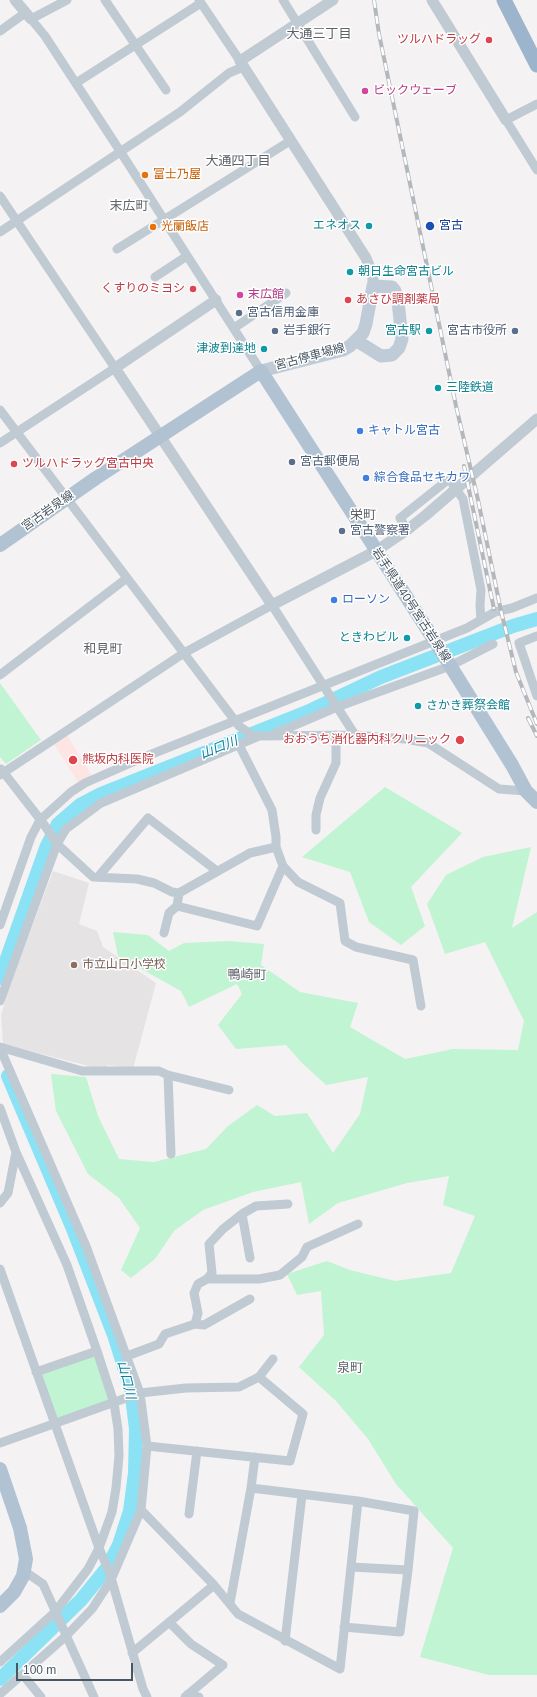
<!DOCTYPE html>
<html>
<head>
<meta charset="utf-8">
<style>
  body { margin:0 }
  #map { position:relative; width:537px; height:1697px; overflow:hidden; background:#f5f2f3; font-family:Helvetica,sans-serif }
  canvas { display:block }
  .scale { position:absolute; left:16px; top:1663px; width:117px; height:18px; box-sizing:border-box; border:2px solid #485762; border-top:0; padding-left:5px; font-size:12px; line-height:14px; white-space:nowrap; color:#485762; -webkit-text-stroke:3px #fff; paint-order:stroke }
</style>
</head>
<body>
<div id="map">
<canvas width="537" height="1697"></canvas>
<div class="scale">100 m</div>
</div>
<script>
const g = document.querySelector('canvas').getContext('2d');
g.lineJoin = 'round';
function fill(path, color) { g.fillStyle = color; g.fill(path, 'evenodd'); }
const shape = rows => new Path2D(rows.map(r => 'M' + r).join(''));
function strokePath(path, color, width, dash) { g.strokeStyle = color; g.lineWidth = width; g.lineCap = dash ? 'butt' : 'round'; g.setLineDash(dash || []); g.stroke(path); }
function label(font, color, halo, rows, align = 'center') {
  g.font = font + ' Helvetica,"Noto Sans JP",sans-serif'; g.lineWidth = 3; g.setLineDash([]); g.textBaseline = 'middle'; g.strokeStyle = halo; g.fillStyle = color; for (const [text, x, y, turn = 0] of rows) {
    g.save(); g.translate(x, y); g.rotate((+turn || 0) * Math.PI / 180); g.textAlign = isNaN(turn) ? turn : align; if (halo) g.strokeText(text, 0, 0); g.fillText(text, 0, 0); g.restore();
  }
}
const education = shape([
  [53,871,89,883,79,924,97,931,103,947,156,983,133,1069,108,1065,104,1070,3,1044,1,1016,7,993]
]);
const medical = shape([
  [67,735,92,776,79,784,54,744]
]);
const green = shape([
  [0,683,41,740,6,764,0,757],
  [385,787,462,833,411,887,425,926,401,945,369,922,350,872,302,857],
  [531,847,512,928,537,912,537,1675,489,1675,420,1657,453,1548,396,1484,368,1439,336,1401,299,1367,324,1335,321,1291,297,1295,287,1274,327,1261,350,1270,395,1281,451,1273,475,1216,443,1205,449,1176,407,1183,338,1203,309,1224,301,1182,253,1192,203,1210,174,1231,155,1259,131,1278,121,1270,140,1228,119,1198,88,1174,56,1111,51,1074,86,1077,98,1116,119,1159,154,1162,206,1149,228,1126,257,1105,275,1116,307,1113,333,1153,360,1114,368,1077,326,1085,302,1063,286,1045,236,1049,218,1025,242,994,237,984,189,1007,181,991,118,956,113,932,148,935,169,951,184,943,229,941,264,944,261,965,300,992,358,1003,350,1027,405,1059,453,1049,518,1050,524,1021,485,942,445,954,427,904,446,875,483,857],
  [95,1355,110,1401,57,1420,41,1373]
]);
const river = shape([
  [0,978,46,848,58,824,80,805,101,794,307,712,381,677,513,626,537,619],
  [0,1679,81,1600,107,1568,119,1545,130,1511,135,1473,136,1429,131,1389,114,1335,73,1229,8,1076]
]);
const minor = shape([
  [67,0,31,19,45,36,120,151,261,371],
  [105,0,166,90],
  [199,0,240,61],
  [283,0,355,117],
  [0,31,25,13],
  [76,83,201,3],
  [537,104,506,120,537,170],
  [0,196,115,368,0,443],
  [0,232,180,112,229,73,243,67],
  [117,249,290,141],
  [155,277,187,256],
  [234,328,286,293],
  [0,410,239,726,252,735,259,736,355,735,405,739,428,743,499,789,526,791],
  [407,530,400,518,449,479,463,499,481,590,480,605,481,620],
  [537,636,519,643,537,696],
  [0,675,127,578],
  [274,734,337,707,450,666,493,644],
  [1,769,43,823,57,844,93,877,137,879,154,883,172,892,179,893,250,853,276,847,276,837,272,810,239,745],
  [0,775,184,653,272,605,355,735],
  [316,830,316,815,320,798,336,763,336,735],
  [283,866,298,882,340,903,345,941,356,947,413,960,421,1006],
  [98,877,148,818,217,871],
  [179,893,177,906,257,926,283,866,276,847],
  [0,925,31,837,40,820,71,792,85,783,142,758,467,628,495,612,512,608,537,598],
  [164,933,169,913,177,906],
  [0,1001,57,844,66,829,101,803,259,736],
  [0,1047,82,1071,159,1071,168,1075,229,1090],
  [0,1048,86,1246,140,1393,147,1446,141,1510,111,1580,92,1609,66,1636,0,1694],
  [168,1075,171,1154],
  [0,1108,16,1152,8,1193,0,1203],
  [242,1214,250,1258],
  [0,1269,99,1548,110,1574,143,1689,147,1697],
  [207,1279,212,1273,209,1244,223,1229,242,1214,256,1206,288,1204],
  [195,1324,204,1325,250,1299],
  [127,1356,159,1344,165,1334,195,1324,198,1313,194,1293,198,1284,207,1279,259,1279,280,1275,302,1257,307,1247,358,1224],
  [36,1372,97,1351],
  [0,1443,140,1393,186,1388,239,1387,259,1377,273,1359],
  [147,1446,290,1461,303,1414,259,1377],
  [141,1510,214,1585,238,1614,340,1669,358,1501,251,1488,255,1457],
  [189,1514,197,1451],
  [351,1567,408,1570],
  [24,1571,43,1584,94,1697],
  [230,1603,251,1488],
  [169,1622,191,1644,223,1665,185,1697],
  [344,1627,400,1632,408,1570,414,1511,358,1501],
  [285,1641,302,1495],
  [132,1653,214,1585],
  [0,1662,55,1612,88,1569,99,1548,112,1512,116,1488,119,1456,118,1429,114,1403,97,1351,67,1265,16,1152],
  [23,1675,41,1697],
  [188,1694,199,1697]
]);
const tertiary = shape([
  [15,0,31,19],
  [333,0,240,61,366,258,373,275,373,286],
  [432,0,506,120],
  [216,300,115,368,272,605,376,551,407,530,426,515,537,419]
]);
const secondary = shape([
  [261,371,343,350,350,346,363,333,366,324,373,286,392,287,395,291,398,301,402,339,399,348,392,355,381,356,357,341]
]);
const primary = shape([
  [0,545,96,478,261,371,438,646,512,765,526,791,537,802],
  [0,1469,20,1528,26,1559,23,1576,14,1592,0,1606]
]);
const trunk = shape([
  [504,0,537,65]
]);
const rail = shape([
  [374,0,379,34,456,406,478,500,501,611,516,672,537,724],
  [464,466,494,609],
  [528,718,537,736]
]);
const markers = [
  [489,40,4,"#e0444e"],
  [365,91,4,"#d1479c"],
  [145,175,4,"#e8710a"],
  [369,226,4,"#0f9aa8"],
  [430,226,5,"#1a4fb4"],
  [153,227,4,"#e8710a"],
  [350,272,4,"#0f9aa8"],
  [193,289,4,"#e0444e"],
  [240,295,4,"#d1479c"],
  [348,300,4,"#e0444e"],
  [239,313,4,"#5c6f8a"],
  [275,331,4,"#5c6f8a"],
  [429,331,4,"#0f9aa8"],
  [515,331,4,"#5c6f8a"],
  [264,349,4,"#0f9aa8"],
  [438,388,4,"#0f9aa8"],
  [360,431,4,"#3f7fe0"],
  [292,462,4,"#5c6f8a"],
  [14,464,4,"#e0444e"],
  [366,478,4,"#3f7fe0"],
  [342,531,4,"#5c6f8a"],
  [334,600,4,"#3f7fe0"],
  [407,638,4,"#0f9aa8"],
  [418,706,4,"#0f9aa8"],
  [460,740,5,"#e0444e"],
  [73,760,5,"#e0444e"],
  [74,965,4,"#8d6e63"]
];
const healthNames = [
  ["ツルハドラッグ",481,40],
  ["くすりのミヨシ",185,289],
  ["あさひ調剤薬局",356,300,"left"],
  ["ツルハドラッグ宮古中央",22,464,"left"],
  ["おおうち消化器内科クリニック",451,740],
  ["熊坂内科医院",82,760,"left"]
];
const hotelNames = [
  ["ビックウェーブ",373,91],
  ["末広館",248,295]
];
const foodNames = [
  ["富士乃屋",153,175],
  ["光蘭飯店",161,227]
];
const cultureNames = [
  ["エネオス",361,226],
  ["朝日生命宮古ビル",358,272,"left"],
  ["宮古駅",421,331],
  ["津波到達地",256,349],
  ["三陸鉄道",446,388,"left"],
  ["ときわビル",399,638],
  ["さかき葬祭会館",426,706,"left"]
];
const transitNames = [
  ["宮古",439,226]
];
const serviceNames = [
  ["宮古信用金庫",247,313],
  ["岩手銀行",283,331],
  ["宮古市役所",507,331,"right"],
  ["宮古郵便局",300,462],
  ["宮古警察署",350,531]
];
const streetNames = [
  ["宮古停車場線",310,357,-15],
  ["宮古岩泉線",48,511,-35],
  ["岩手県道40号宮古岩泉線",411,605,57]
];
const shopNames = [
  ["キャトル宮古",368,431],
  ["綜合食品セキカワ",374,478],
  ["ローソン",342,600]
];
const educationNames = [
  ["市立山口小学校",82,965]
];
const neighbourhoodNames = [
  ["大通三丁目",319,34],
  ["大通四丁目",238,161],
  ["末広町",129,206],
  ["栄町",363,515],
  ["和見町",103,649],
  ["鴨崎町",247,975],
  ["泉町",350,1368]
];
const waterNames = [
  ["山口川",219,748,-22],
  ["山口川",126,1380,76]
];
fill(education, '#e6e3e5');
fill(medical, '#fde5e4');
fill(green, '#c0f4d2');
strokePath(river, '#8ae2f4', 14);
strokePath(minor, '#c0cad3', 9);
strokePath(tertiary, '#c0cad3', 11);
strokePath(secondary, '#bfccd7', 13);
strokePath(primary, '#b1c3d3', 14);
strokePath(trunk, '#9cb5cc', 15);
strokePath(rail, '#b4b8bd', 4);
strokePath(rail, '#fff', 2.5, [8]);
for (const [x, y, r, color] of markers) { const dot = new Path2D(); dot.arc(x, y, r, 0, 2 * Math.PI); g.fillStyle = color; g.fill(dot); strokePath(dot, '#fff', 1.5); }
label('12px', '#be3a42', '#fff', healthNames, 'right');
label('12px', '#b23c85', '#fff', hotelNames, 'left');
label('12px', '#c56008', '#fff', foodNames, 'left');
label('12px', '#0d838f', '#fff', cultureNames, 'right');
label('12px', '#164399', '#fff', transitNames, 'left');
label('12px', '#4e5e75', '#fff', serviceNames, 'left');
label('12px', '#485762', '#fff', streetNames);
label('12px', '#366cbe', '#fff', shopNames, 'left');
label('12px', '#785e54', '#fff', educationNames, 'left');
label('13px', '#5e6368', '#fff', neighbourhoodNames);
label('italic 13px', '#04819b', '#fff', waterNames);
</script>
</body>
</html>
